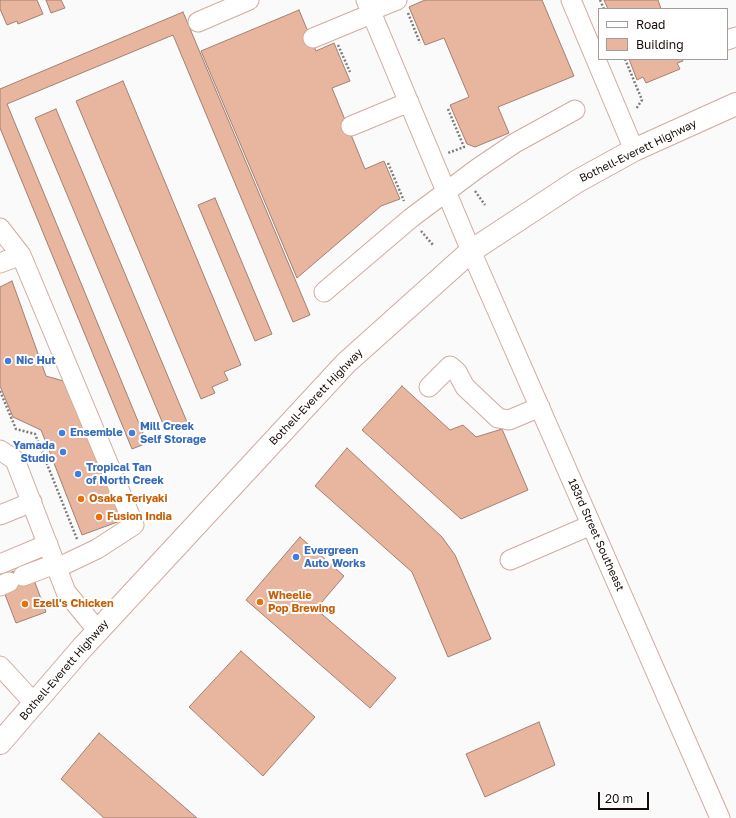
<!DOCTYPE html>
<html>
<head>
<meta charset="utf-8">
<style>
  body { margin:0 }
  #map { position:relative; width:736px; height:818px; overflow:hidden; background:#fafafa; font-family:"Golos Text",sans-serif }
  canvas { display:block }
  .legend { position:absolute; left:598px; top:8px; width:130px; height:52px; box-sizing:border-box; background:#fff; border:1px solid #a29d9b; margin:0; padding:5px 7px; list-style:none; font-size:12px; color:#160b06 }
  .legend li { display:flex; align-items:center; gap:8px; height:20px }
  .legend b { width:20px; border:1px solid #a29d9b }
  .scale { position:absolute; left:598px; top:792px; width:51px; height:18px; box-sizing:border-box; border:2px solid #160b06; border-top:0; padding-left:5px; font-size:12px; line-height:14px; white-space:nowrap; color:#160b06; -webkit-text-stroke:3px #fff; paint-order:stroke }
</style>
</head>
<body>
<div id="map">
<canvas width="736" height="818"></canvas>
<ul class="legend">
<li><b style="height:5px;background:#fff"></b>Road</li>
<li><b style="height:11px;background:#e8b59e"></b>Building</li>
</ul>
<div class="scale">20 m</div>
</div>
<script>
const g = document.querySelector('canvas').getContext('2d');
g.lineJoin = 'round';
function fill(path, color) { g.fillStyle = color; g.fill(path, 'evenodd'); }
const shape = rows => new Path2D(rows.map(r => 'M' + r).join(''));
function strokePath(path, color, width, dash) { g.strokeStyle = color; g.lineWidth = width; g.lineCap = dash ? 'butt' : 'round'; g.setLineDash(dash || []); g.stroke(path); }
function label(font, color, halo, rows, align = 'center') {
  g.font = font + ' "Golos Text",sans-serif'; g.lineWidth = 4; g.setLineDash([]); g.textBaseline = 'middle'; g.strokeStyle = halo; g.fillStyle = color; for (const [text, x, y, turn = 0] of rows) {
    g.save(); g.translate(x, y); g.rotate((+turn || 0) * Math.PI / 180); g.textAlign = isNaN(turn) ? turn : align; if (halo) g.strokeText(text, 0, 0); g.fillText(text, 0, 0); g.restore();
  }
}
const building = shape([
  [0,0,37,0,43,14,18,24,17,21,7,25,0,9,0,0],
  [46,0,61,0,65,8,51,13,46,0],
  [425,0,542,0,574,76,498,107,509,133,475,147,467,144,450,105,469,97,444,38,425,45,409,7,425,0],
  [604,0,658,0,661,9,608,9,604,0],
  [299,10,316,51,334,43,350,81,332,88,365,169,384,161,400,199,381,206,297,278,201,51,299,10],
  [183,12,310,315,293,322,173,35,7,104,147,443,132,449,0,128,0,89,183,12],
  [629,59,682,59,683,61,677,63,680,69,646,83,643,77,637,80,629,59],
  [123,81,241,365,224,372,228,380,212,387,215,393,201,399,76,101,123,81],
  [56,109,187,422,166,431,35,118,56,109],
  [215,198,272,334,255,341,198,205,215,198],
  [12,281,46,376,74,384,123,520,82,535,41,430,13,417,0,386,0,287,12,281],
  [402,386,450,430,463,425,476,437,502,429,528,490,461,519,362,430,402,386],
  [347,448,442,537,455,555,491,639,448,657,412,572,315,486,347,448],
  [300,537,344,576,316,609,396,678,370,708,246,600,300,537],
  [20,569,34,580,46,612,16,623,4,592,6,574,20,569],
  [241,651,315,717,263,776,189,707,241,651],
  [539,722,555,765,485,797,466,754,539,722],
  [99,733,197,818,104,818,61,779,99,733]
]);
const path = shape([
  [600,0,604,9],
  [408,13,420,43],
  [338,45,350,72],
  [625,59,642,100,636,109],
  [448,109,464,147,448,153],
  [388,163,404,201],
  [475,191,485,205],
  [421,231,433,245],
  [0,391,16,429,35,434,77,539]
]);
const minor = shape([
  [366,0,471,251,720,818],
  [571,0,634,150],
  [370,11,397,0],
  [198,22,249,0],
  [313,38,371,14],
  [727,40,736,37],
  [351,126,409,102],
  [0,228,21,255,134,525,97,549,57,568],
  [0,263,21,255],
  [324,292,411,218,478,168,515,143,575,110],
  [429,387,450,366,457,372,465,387,498,418,509,420,540,407],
  [0,450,15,460,66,592,98,631],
  [0,515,32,502],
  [510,560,591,525],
  [0,564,48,544],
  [23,576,55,564],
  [0,586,9,582],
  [0,666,34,703]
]);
const major = shape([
  [0,743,82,648,346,363,471,251,576,182,634,150,736,104]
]);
const markers = [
  [8,361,4,"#3f7fe0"],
  [62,433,4,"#3f7fe0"],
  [132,433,4,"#3f7fe0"],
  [63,452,4,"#3f7fe0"],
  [78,474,4,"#3f7fe0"],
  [81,499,4,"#e8710a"],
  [99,517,4,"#e8710a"],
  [296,557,4,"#3f7fe0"],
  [260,602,4,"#e8710a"],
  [25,604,4,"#e8710a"]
];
const streetNames = [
  ["Bothell-Everett Highway",638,151,-26],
  ["Bothell-Everett Highway",316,397,-46],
  ["183rd Street Southeast",596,535,66],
  ["Bothell-Everett Highway",64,670,-49]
];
const shopNames = [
  ["Nic Hut",16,361],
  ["Mill Creek",140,427],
  ["Self Storage",140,440],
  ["Ensemble",70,433],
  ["Yamada",55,446,"right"],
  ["Studio",55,459,"right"],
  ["Tropical Tan",86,468],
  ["of North Creek",86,481],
  ["Evergreen",304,551],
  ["Auto Works",304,564]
];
const foodNames = [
  ["Osaka Teriyaki",89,499],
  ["Fusion India",107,517],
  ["Wheelie",268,596],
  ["Pop Brewing",268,609],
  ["Ezell's Chicken",33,604]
];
fill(building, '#e8b59e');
strokePath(building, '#a28173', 1);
strokePath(minor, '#cfac9d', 21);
strokePath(major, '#cfac9d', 24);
strokePath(path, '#817b78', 2.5, [2, 2]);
strokePath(minor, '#fff', 19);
strokePath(major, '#fff', 22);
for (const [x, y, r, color] of markers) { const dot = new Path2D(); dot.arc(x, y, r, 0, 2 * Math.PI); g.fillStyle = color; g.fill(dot); strokePath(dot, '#fff', 1.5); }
label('11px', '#160b06', '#fff', streetNames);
label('bold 11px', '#366cbe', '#fff', shopNames, 'left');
label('bold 11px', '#c56008', '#fff', foodNames, 'left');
</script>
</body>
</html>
